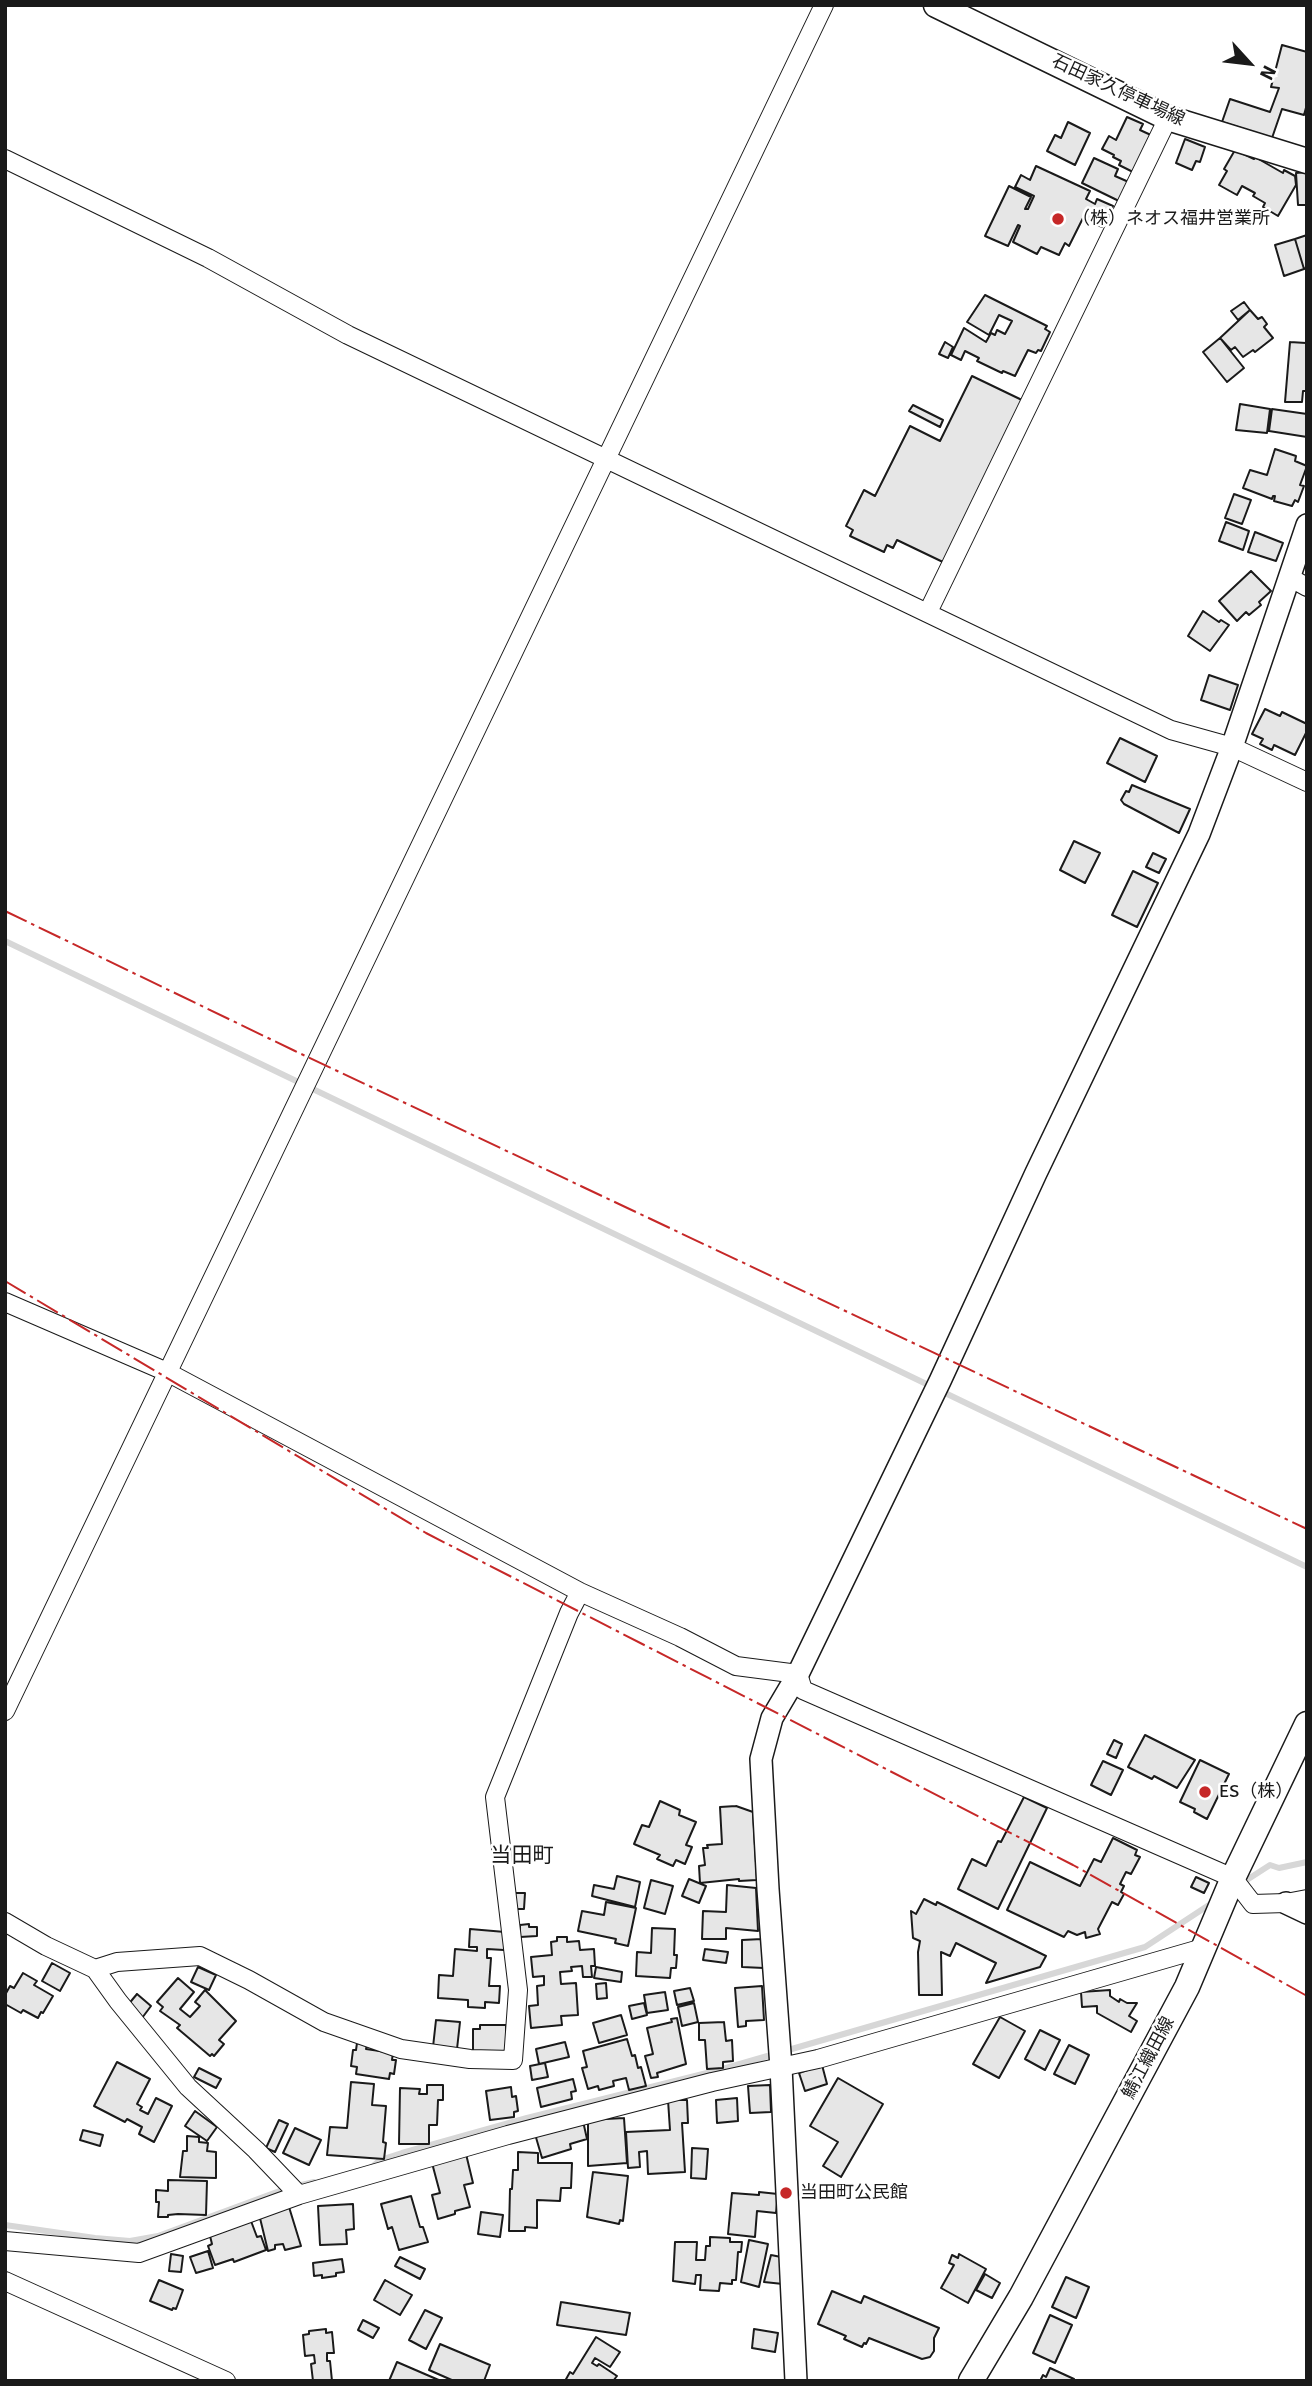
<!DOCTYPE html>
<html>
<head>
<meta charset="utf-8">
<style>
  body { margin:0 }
  #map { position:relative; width:1312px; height:2386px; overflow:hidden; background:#fff; font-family:Signika,sans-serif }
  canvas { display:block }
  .frame { position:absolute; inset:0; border:7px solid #1a1a1a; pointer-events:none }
  .north { position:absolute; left:1214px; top:28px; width:70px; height:70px; -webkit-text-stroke:5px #fff; paint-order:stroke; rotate:117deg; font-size:19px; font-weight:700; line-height:28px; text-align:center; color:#1a1a1a }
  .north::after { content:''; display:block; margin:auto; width:24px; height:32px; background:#1a1a1a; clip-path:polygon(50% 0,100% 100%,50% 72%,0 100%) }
</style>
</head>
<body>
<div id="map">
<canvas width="1312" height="2386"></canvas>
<div class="frame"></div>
<div class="north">N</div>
</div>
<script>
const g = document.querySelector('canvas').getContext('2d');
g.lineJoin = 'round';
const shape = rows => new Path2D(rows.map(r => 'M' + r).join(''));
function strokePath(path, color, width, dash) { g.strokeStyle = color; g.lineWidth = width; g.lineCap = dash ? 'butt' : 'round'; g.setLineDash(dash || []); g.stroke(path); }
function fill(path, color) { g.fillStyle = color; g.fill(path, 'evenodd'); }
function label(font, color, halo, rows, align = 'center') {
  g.font = font + ' Signika,"Noto Sans JP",sans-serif'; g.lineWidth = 5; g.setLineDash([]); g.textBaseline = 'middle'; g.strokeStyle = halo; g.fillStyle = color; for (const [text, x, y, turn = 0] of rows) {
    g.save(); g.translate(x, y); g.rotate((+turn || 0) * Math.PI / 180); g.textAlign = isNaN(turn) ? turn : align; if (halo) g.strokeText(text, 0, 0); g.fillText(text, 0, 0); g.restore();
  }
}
const stream = shape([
  [5,941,1307,1567],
  [1239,1885,1270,1865,1279,1868,1307,1862],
  [372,2167,380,2160,402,2153,527,2118,719,2070,1145,1947,1212,1903],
  [5,2225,95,2238,130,2241,158,2236,285,2189,314,2182]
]);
const building = shape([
  [1282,45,1307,52,1307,104,1304,115,1282,109,1272,138,1222,122,1230,99,1270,112,1279,88,1271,87,1282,45],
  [1127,117,1143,124,1140,130,1153,136,1135,173,1119,165,1121,161,1113,157,1114,155,1102,149,1109,136,1116,140,1127,117],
  [1068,122,1090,133,1075,165,1047,151,1055,135,1061,138,1068,122],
  [1185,139,1205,147,1200,162,1196,161,1192,170,1176,163,1185,139],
  [1235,150,1254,159,1255,157,1283,173,1284,170,1295,176,1296,185,1278,216,1263,207,1265,203,1253,196,1255,193,1242,186,1237,195,1219,185,1227,171,1224,169,1235,150],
  [1094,158,1118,169,1115,176,1131,183,1121,202,1082,183,1094,158],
  [1036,166,1090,191,1086,199,1095,204,1097,199,1113,206,1102,227,1083,218,1069,246,1065,243,1059,255,1041,247,1037,254,1013,242,1020,226,1018,225,1008,246,985,236,1009,186,1031,197,1025,209,1028,209,1034,196,1015,187,1021,175,1030,180,1036,166],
  [1307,172,1307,205,1298,205,1296,173,1307,172],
  [1307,235,1307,268,1304,269,1295,239,1307,235],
  [1295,239,1304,269,1284,276,1275,245,1295,239],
  [985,295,1047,326,1045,329,1050,332,1041,351,1038,350,1036,353,1028,350,1015,376,1003,371,1002,373,977,361,979,358,965,351,961,360,951,355,964,328,986,342,991,333,995,335,997,330,1005,334,1012,321,999,315,989,335,967,322,985,295],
  [1244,302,1250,310,1238,320,1231,311,1244,302],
  [1250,310,1258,319,1262,317,1267,324,1264,327,1273,338,1255,352,1253,350,1243,357,1235,347,1231,350,1220,338,1250,310],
  [1220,338,1244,368,1227,382,1203,352,1220,338],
  [945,342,953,347,948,358,939,354,945,342],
  [1290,342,1306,343,1307,391,1303,391,1302,402,1285,402,1290,342],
  [972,376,1024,401,945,563,897,540,893,548,887,545,884,552,850,536,853,530,846,526,864,490,875,496,910,426,940,441,972,376],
  [1240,404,1270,409,1267,433,1236,430,1240,404],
  [913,405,943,420,940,427,909,411,913,405],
  [1272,409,1307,414,1307,437,1269,431,1272,409],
  [1275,449,1296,456,1295,461,1307,466,1300,485,1304,486,1298,502,1295,500,1292,506,1274,501,1275,496,1273,496,1272,499,1243,488,1250,470,1267,475,1275,449],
  [1234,494,1251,500,1242,524,1225,518,1234,494],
  [1226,522,1249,531,1243,550,1219,541,1226,522],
  [1255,532,1283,543,1276,561,1248,552,1255,532],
  [1251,571,1271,591,1259,602,1261,605,1249,615,1246,612,1237,621,1219,601,1251,571],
  [1203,611,1219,622,1221,620,1229,625,1210,651,1188,636,1203,611],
  [1209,675,1238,685,1230,710,1201,700,1209,675],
  [1265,709,1280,716,1282,712,1307,724,1307,731,1295,755,1274,745,1272,750,1260,744,1263,739,1252,734,1265,709],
  [1120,738,1157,756,1145,782,1107,763,1120,738],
  [1132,785,1190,809,1179,833,1124,804,1121,800,1126,791,1129,792,1132,785],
  [1074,841,1100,853,1085,883,1060,870,1074,841],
  [1153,853,1166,859,1159,873,1146,867,1153,853],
  [1133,871,1158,883,1137,927,1112,915,1133,871],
  [1145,1735,1195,1760,1177,1788,1154,1776,1152,1779,1128,1767,1145,1735],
  [1114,1740,1122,1744,1116,1758,1107,1754,1114,1740],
  [1200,1760,1229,1774,1207,1819,1194,1812,1195,1809,1180,1802,1200,1760],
  [1103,1761,1123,1770,1111,1795,1091,1785,1103,1761],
  [1024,1797,1047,1808,998,1909,958,1889,972,1859,986,1866,998,1841,1001,1842,1024,1797],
  [660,1801,680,1810,679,1815,696,1822,686,1845,692,1847,685,1864,676,1860,673,1866,657,1859,660,1855,634,1844,642,1825,649,1827,660,1801],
  [736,1806,753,1812,757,1880,739,1881,739,1879,700,1883,699,1866,705,1865,703,1848,708,1848,707,1845,722,1844,720,1807,736,1806],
  [1113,1838,1137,1850,1135,1855,1140,1857,1131,1874,1126,1872,1120,1884,1124,1886,1121,1892,1124,1894,1118,1905,1112,1902,1098,1929,1100,1934,1086,1938,1085,1932,1077,1935,1068,1931,1064,1937,1007,1910,1030,1862,1080,1886,1094,1859,1101,1862,1113,1838],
  [617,1876,640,1882,635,1907,592,1896,594,1885,614,1889,617,1876],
  [1196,1877,1209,1883,1204,1893,1191,1887,1196,1877],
  [689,1879,706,1886,699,1903,682,1896,689,1879],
  [651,1880,673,1886,665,1914,644,1908,651,1880],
  [727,1885,756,1888,758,1931,726,1928,726,1939,702,1939,703,1911,726,1912,727,1885],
  [515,1893,525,1893,524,1909,515,1909,515,1893],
  [924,1899,936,1905,937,1902,1046,1956,1040,1967,986,1983,996,1963,956,1943,950,1956,941,1952,942,1995,919,1995,918,1952,920,1941,913,1938,911,1911,916,1914,924,1899],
  [606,1902,636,1908,628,1946,615,1943,616,1939,578,1931,582,1911,604,1915,606,1902],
  [529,1924,529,1927,537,1927,537,1936,520,1937,520,1925,529,1924],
  [652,1928,675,1929,674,1955,677,1955,676,1968,671,1968,670,1978,636,1976,637,1952,651,1953,652,1928],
  [470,1929,505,1932,504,1950,487,1949,487,1958,491,1958,489,1986,500,1986,499,2003,485,2002,485,2008,468,2007,468,2000,438,1998,439,1975,453,1976,455,1949,477,1951,477,1947,469,1947,470,1929],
  [557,1937,567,1937,567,1942,579,1941,580,1950,594,1949,595,1966,591,1966,592,1977,583,1977,582,1966,571,1967,572,1971,560,1972,561,1984,576,1983,578,2015,561,2016,562,2025,531,2028,529,2006,538,2005,537,1986,544,1985,544,1976,533,1977,531,1957,552,1955,551,1942,557,1941,557,1937],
  [762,1939,764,1968,742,1967,742,1940,762,1939],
  [705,1949,728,1952,726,1963,703,1960,705,1949],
  [52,1963,70,1973,60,1991,42,1981,52,1963],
  [198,1967,216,1975,209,1990,191,1982,198,1967],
  [596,1967,622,1972,621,1982,594,1978,596,1967],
  [23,1973,37,1981,34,1985,53,1996,43,2013,41,2012,38,2018,23,2010,21,2013,5,2004,5,1995,10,1986,14,1988,23,1973],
  [178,1978,194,1992,180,2009,190,2017,200,2006,195,2002,205,1990,236,2021,219,2040,224,2044,214,2056,212,2054,210,2056,177,2028,180,2025,160,2011,163,2007,157,2002,178,1978],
  [606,1983,607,1998,597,1999,596,1984,606,1983],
  [762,1986,764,2020,746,2021,746,2026,738,2027,735,1988,762,1986],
  [690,1988,694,2001,677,2005,674,1991,690,1988],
  [1110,1990,1110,1996,1119,2002,1120,1999,1127,2003,1137,2003,1129,2016,1137,2021,1131,2032,1097,2013,1097,2006,1082,2007,1081,1992,1110,1990],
  [665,1992,668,2010,647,2013,644,1995,665,1992],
  [137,1994,151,2006,142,2018,127,2006,137,1994],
  [644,2003,647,2015,632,2019,629,2006,644,2003],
  [694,2003,698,2022,682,2026,678,2007,694,2003],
  [621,2015,627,2035,599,2043,593,2023,621,2015],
  [1000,2017,1025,2031,999,2078,973,2064,1000,2017],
  [677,2018,686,2064,657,2073,658,2077,651,2078,645,2056,653,2054,647,2028,672,2022,671,2019,677,2018],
  [436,2020,460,2022,457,2049,433,2047,436,2020],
  [724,2022,726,2041,732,2040,733,2061,723,2062,723,2068,707,2069,705,2040,699,2040,699,2023,724,2022],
  [480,2025,506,2025,506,2051,473,2051,473,2029,480,2029,480,2025],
  [1040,2030,1060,2040,1045,2070,1025,2059,1040,2030],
  [627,2039,632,2056,635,2055,638,2068,641,2067,646,2086,629,2090,626,2078,613,2081,614,2086,599,2090,598,2086,588,2089,582,2068,587,2067,583,2051,627,2039],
  [565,2042,569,2057,539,2064,536,2049,565,2042],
  [357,2043,367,2045,366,2049,393,2053,392,2060,396,2060,394,2074,390,2073,389,2079,356,2074,357,2067,351,2066,353,2050,356,2050,357,2043],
  [1069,2045,1089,2055,1075,2084,1054,2074,1069,2045],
  [117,2062,150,2079,137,2104,142,2107,140,2110,148,2114,156,2098,172,2106,154,2142,139,2134,142,2127,127,2119,125,2122,94,2106,117,2062],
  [545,2063,548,2077,532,2080,530,2066,545,2063],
  [822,2065,827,2084,805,2091,799,2073,822,2065],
  [199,2068,221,2079,216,2088,194,2077,199,2068],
  [838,2078,883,2104,841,2177,823,2166,838,2142,810,2126,838,2078],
  [573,2079,576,2091,571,2092,572,2099,541,2107,537,2088,573,2079],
  [351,2082,374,2084,372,2105,386,2106,383,2142,386,2143,384,2159,327,2155,330,2127,347,2128,351,2082],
  [427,2085,443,2085,443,2100,438,2100,437,2125,429,2125,429,2144,399,2144,400,2088,420,2089,419,2094,427,2094,427,2085],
  [770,2085,771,2112,750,2113,748,2086,770,2085],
  [511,2087,512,2097,516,2096,518,2111,514,2112,514,2117,490,2120,486,2091,511,2087],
  [737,2098,738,2121,717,2123,716,2100,737,2098],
  [668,2100,687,2100,688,2123,682,2123,685,2172,648,2174,647,2151,639,2152,640,2167,628,2168,626,2132,670,2130,668,2100],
  [195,2111,217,2127,207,2141,185,2126,195,2111],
  [624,2118,627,2163,588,2166,588,2120,624,2118],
  [279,2120,288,2124,275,2152,266,2148,279,2120],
  [583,2121,587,2139,570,2144,571,2149,542,2158,535,2134,583,2121],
  [295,2128,321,2140,309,2165,283,2153,295,2128],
  [83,2130,103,2135,100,2146,80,2140,83,2130],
  [187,2136,199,2137,199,2142,208,2143,207,2151,216,2152,216,2178,180,2177,183,2151,187,2151,187,2136],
  [692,2148,708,2149,706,2179,691,2178,692,2148],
  [518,2152,538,2153,538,2163,572,2163,571,2188,561,2188,560,2201,537,2200,537,2228,525,2227,525,2231,509,2231,510,2189,512,2189,513,2170,518,2170,518,2152],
  [466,2154,473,2183,464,2185,470,2207,455,2211,455,2214,438,2219,432,2195,440,2193,432,2163,466,2154],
  [593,2172,628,2176,623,2221,620,2220,619,2224,587,2217,593,2172],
  [168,2180,207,2181,206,2215,178,2214,168,2215,168,2217,158,2217,159,2202,156,2202,156,2190,168,2191,168,2180],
  [759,2192,778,2194,776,2213,757,2211,755,2237,728,2234,732,2193,759,2195,759,2192],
  [411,2196,420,2227,423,2227,428,2242,399,2250,392,2227,388,2229,381,2204,411,2196],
  [353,2204,354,2229,346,2230,347,2244,320,2245,318,2206,353,2204],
  [289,2207,301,2246,285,2250,283,2244,275,2245,275,2249,268,2251,259,2214,289,2207],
  [481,2212,503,2215,500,2237,478,2234,481,2212],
  [251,2221,257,2237,261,2236,266,2250,234,2262,233,2259,215,2265,208,2246,212,2244,210,2236,251,2221],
  [710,2237,730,2238,730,2242,742,2242,741,2252,738,2252,736,2280,732,2280,732,2284,720,2283,719,2291,700,2290,701,2275,696,2275,695,2284,673,2281,675,2242,697,2242,696,2260,705,2260,706,2246,710,2246,710,2237],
  [749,2240,768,2244,759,2287,741,2282,749,2240],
  [208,2251,213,2268,196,2273,190,2257,208,2251],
  [171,2254,183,2256,181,2272,169,2271,171,2254],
  [959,2254,986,2269,968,2303,941,2288,954,2265,949,2263,952,2255,958,2258,959,2254],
  [771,2255,781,2257,783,2284,764,2282,771,2255],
  [400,2257,425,2269,420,2279,395,2266,400,2257],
  [342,2259,344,2272,336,2273,336,2276,322,2278,322,2275,314,2276,313,2263,342,2259],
  [985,2274,1000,2283,992,2298,976,2290,985,2274],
  [1066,2277,1089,2287,1076,2318,1052,2307,1066,2277],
  [159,2280,183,2290,176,2309,173,2308,172,2310,150,2301,159,2280],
  [385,2280,412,2295,400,2315,374,2300,385,2280],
  [832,2291,861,2303,864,2296,939,2328,934,2338,934,2351,930,2357,922,2359,869,2338,866,2344,864,2343,862,2347,844,2339,846,2336,818,2324,832,2291],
  [561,2302,630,2313,626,2335,557,2325,561,2302],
  [425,2310,442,2318,426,2349,409,2340,425,2310],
  [1050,2315,1072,2325,1055,2363,1033,2353,1050,2315],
  [363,2320,379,2328,373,2338,358,2330,363,2320],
  [326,2329,326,2333,332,2332,334,2353,327,2353,327,2361,330,2361,332,2381,313,2381,311,2364,315,2363,314,2355,305,2356,303,2335,309,2334,309,2331,326,2329],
  [754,2329,778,2333,775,2352,752,2348,754,2329],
  [596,2337,620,2352,610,2367,595,2358,592,2363,597,2366,599,2364,617,2376,613,2381,565,2381,570,2372,573,2374,596,2337],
  [440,2344,490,2365,484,2381,454,2381,429,2370,440,2344],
  [397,2362,441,2381,389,2381,397,2362],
  [1050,2368,1074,2379,1073,2381,1040,2381,1043,2375,1046,2377,1050,2368]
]);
const minor = shape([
  [5,159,208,258,348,335,1171,730,1232,747,1307,782],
  [1289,577,1307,587],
  [928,612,1168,118],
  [5,1302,167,1372,580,1592,680,1637,736,1666,798,1674,803,1690,1233,1878,1253,1904,1286,1903,1307,1899],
  [5,1711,824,5],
  [5,1922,46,1946,95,1969,118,2001,188,2087,256,2150,299,2195],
  [95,1969,117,1962,200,1956,249,1980,324,2022,401,2049,470,2059,513,2060,518,1990,495,1797,569,1613,580,1592],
  [5,2241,139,2253,299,2195,508,2135,712,2082,818,2059,1203,1948],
  [5,2281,226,2381]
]);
const tertiary = shape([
  [1286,1903,1307,1913],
  [796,2381,781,2067,768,1889,761,1759,772,1718,798,1674,940,1381,1036,1173,1199,834,1232,747,1307,525]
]);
const secondary = shape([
  [936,5,1168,118,1307,161],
  [971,2381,1021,2297,1187,1987,1233,1878,1307,1724]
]);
const power = shape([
  [5,911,295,1051,1307,1529],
  [5,1281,426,1533,1073,1865,1307,1996]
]);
const markers = [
  [1058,219,7,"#c62828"],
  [1205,1792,7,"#c62828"],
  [786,2193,7,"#c62828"]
];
const streetNames = [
  ["石田家久停車場線",1118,91,25],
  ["鯖江織田線",1149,2058,-62]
];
const poiNames = [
  ["（株）ネオス福井営業所",1072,219],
  ["ES（株）",1219,1792],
  ["当田町公民館",800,2193]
];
const quarterNames = [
  ["当田町",522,1856]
];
strokePath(stream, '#d7d7d7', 6);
fill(building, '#e6e6e6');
strokePath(building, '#1a1a1a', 2);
strokePath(minor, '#1a1a1a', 20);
strokePath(tertiary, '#1a1a1a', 24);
strokePath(secondary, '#1a1a1a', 27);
strokePath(minor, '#fff', 18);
strokePath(tertiary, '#fff', 21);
strokePath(secondary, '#fff', 24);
strokePath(power, '#c62828', 2, [24, 5, 3.5, 5]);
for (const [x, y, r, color] of markers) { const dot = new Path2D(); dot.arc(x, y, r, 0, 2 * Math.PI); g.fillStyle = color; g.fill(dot); strokePath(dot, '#fff', 2.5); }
label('18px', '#1a1a1a', '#fff', streetNames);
label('18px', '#1a1a1a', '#fff', poiNames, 'left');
label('21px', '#1a1a1a', '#fff', quarterNames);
</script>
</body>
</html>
